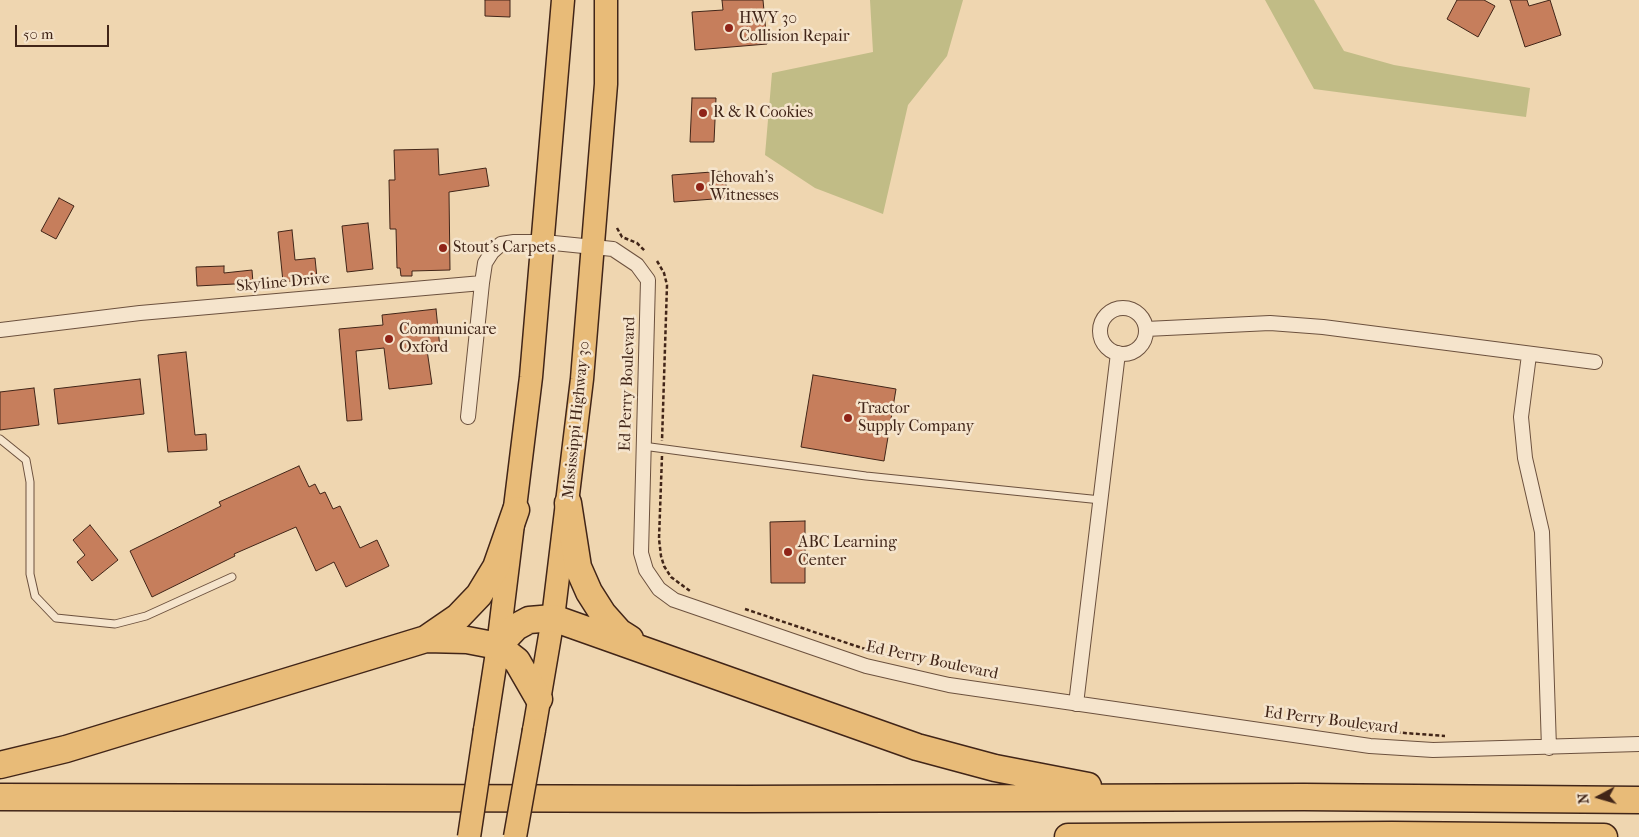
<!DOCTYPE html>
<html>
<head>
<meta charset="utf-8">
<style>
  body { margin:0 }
  #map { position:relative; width:1639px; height:837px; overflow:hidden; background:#efd6b0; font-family:"IM FELL French Canon",serif }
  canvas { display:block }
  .north { position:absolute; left:1574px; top:772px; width:50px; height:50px; -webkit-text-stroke:4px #f5e4cc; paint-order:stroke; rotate:264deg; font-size:14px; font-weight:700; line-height:20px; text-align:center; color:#412518 }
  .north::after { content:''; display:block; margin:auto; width:18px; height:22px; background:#412518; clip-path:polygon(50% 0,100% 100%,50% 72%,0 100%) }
  .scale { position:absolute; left:15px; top:25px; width:94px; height:22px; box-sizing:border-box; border:2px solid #412518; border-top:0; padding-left:6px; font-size:15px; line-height:18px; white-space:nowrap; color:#412518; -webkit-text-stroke:4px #f5e4cc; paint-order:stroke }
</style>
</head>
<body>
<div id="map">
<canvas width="1639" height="837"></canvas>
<div class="north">N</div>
<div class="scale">50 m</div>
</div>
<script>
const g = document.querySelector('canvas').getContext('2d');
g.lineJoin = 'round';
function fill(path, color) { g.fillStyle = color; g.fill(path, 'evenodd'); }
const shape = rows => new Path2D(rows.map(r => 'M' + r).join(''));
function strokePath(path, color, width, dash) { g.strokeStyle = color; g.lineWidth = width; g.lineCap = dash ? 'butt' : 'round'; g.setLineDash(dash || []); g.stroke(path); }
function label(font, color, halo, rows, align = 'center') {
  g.font = font + ' "IM FELL French Canon",serif'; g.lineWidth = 5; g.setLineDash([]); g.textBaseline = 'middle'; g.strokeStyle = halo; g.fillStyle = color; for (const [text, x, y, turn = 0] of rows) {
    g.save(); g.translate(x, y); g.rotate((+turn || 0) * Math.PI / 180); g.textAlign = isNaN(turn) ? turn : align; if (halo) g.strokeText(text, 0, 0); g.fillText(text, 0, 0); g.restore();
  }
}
const green = shape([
  [870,0,963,0,947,56,908,105,883,214,815,188,765,155,772,73,873,52],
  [1265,0,1314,0,1344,51,1394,65,1530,88,1526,117,1314,89]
]);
const building = shape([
  [485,0,510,0,510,17,485,16,485,0],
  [722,0,763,0,767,44,695,50,692,12,723,10,722,0],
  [1457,0,1484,0,1495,6,1478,37,1447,19,1457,0],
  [1510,0,1527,0,1529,6,1550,0,1561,35,1525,47,1510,0],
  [692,98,716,98,714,142,690,142,692,98],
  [438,149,439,175,486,168,489,186,449,192,450,270,412,271,412,276,401,276,400,268,397,268,396,229,390,229,389,180,395,180,394,150,438,149],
  [725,171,727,198,674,202,672,175,725,171],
  [59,198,74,206,56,239,41,231,59,198],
  [368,223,373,269,347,272,342,226,368,223],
  [292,230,295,260,315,258,317,278,283,282,278,232,292,230],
  [224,266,224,273,252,270,253,283,197,286,196,267,224,266],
  [436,309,440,348,427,350,432,384,389,389,384,348,356,351,362,420,347,421,339,329,383,325,382,315,436,309],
  [186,352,195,435,206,434,207,450,168,452,158,355,186,352],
  [813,375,896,389,884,461,801,447,813,375],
  [140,379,144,414,58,424,54,389,140,379],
  [34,388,39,425,0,430,0,392,34,388],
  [299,466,309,487,315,484,320,494,325,492,333,509,340,506,360,548,377,540,389,566,346,587,334,562,316,571,296,527,234,554,235,556,152,597,130,551,221,506,219,502,299,466],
  [805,521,805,583,771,583,770,522,805,521],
  [90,525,118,560,92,581,77,562,85,555,73,540,90,525]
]);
const path = shape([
  [617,228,622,237,637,243,645,251],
  [657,261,664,273,667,285,662,441],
  [662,456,659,539,661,556,664,566,671,577,690,591],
  [745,609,889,657],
  [1351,729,1445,736]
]);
const lane = shape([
  [0,439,26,460,30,482,30,574,35,596,56,618,115,624,146,616,232,577],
  [643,446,866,476,1101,500]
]);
const street = shape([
  '1100 331a23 23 0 1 1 46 0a23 23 0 1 1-46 0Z',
  [1146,329,1270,323,1323,327,1595,362],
  [0,330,140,313,482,283,485,263,492,252,501,244,514,242,544,242,613,249,637,265,648,280,641,553,646,570,659,589,674,600,866,666,949,685,1370,746,1433,750,1639,744],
  [1529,355,1521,417,1525,458,1542,532,1549,748],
  [468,417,482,283],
  [1076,704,1118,353]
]);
const primary = shape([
  [485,730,498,646,531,377,563,0],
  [534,730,553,618,582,379,606,84,606,0]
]);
const highway = shape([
  [568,503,578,567,589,592,603,614,619,632,630,639],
  [426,639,458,617,479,595,496,567,516,510],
  [498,646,516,627,529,620,553,618,917,747,995,768,1088,786],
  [0,765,66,749,426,639,467,640,498,646,517,661,539,699],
  [0,797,746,799,1304,797,1639,800],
  [1068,837,1392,835,1604,837]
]);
const primaryBridge = shape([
  [469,837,485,730],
  [515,837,534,730]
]);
const markers = [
  [729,28,5,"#8f2418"],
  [703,113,5,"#8f2418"],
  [700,187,5,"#8f2418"],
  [443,248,5,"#8f2418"],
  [389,339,5,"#8f2418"],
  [848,418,5,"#8f2418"],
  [788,552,5,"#8f2418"]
];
const poiNames = [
  ["HWY 30",739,19],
  ["Collision Repair",739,37],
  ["R & R Cookies",713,113],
  ["Jehovah's",710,178],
  ["Witnesses",710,196],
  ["Stout's Carpets",453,248],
  ["Communicare",399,330],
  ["Oxford",399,348],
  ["Tractor",858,409],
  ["Supply Company",858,427],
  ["ABC Learning",798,543],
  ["Center",798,561]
];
const streetNames = [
  ["Skyline Drive",283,283,-5],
  ["Ed Perry Boulevard",628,384,-88],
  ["Mississippi Highway 30",577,420,-84],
  ["Ed Perry Boulevard",932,661,12],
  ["Ed Perry Boulevard",1331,721,7]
];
fill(green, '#c1bc86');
fill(building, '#c67e5c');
strokePath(building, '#412518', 1);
strokePath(lane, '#6c513e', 9);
strokePath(street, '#6c513e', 16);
strokePath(primary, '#412518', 25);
strokePath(highway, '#412518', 29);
strokePath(path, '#412518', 2.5, [4, 2.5]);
strokePath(lane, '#f5e4cc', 7);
strokePath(street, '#f5e4cc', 14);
strokePath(primary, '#e8bb78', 22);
strokePath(highway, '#e8bb78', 26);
strokePath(primaryBridge, '#412518', 25, []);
strokePath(primaryBridge, '#e8bb78', 22);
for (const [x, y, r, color] of markers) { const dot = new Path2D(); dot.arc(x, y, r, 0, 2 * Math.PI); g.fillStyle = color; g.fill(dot); strokePath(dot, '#f5e4cc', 2); }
label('16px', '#412518', '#f5e4cc', poiNames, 'left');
label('16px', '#412518', '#f5e4cc', streetNames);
</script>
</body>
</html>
